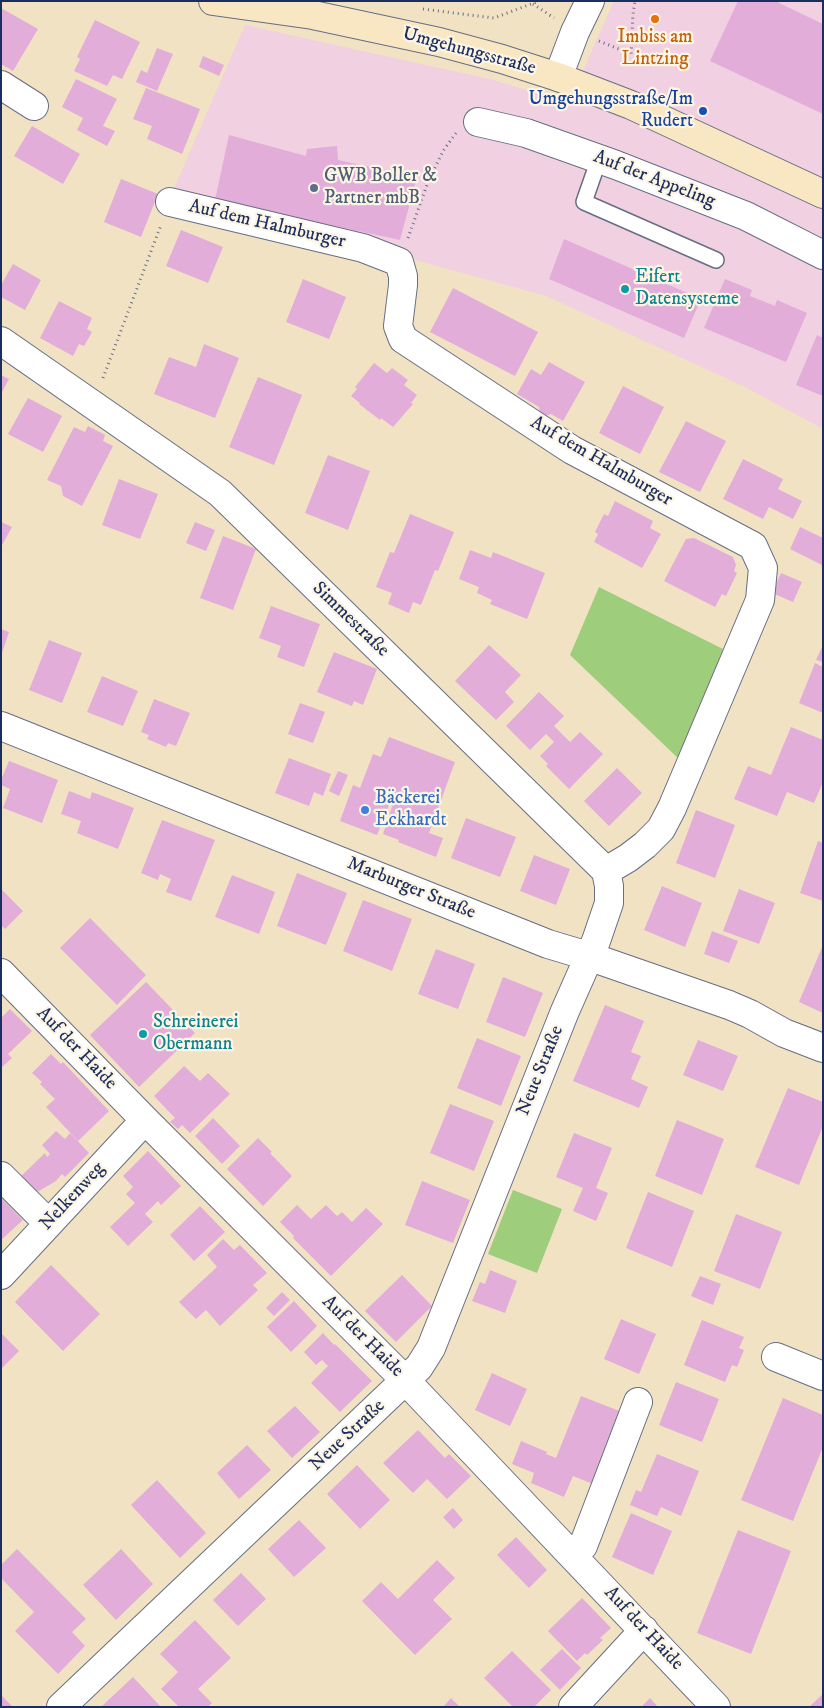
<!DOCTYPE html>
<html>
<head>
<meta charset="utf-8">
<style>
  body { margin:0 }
  #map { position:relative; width:824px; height:1708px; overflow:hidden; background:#f1e2c4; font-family:"IM FELL DW Pica",serif }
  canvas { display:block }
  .frame { position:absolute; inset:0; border:2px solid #1b2f5e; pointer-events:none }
</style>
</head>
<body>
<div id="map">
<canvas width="824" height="1708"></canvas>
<div class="frame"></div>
</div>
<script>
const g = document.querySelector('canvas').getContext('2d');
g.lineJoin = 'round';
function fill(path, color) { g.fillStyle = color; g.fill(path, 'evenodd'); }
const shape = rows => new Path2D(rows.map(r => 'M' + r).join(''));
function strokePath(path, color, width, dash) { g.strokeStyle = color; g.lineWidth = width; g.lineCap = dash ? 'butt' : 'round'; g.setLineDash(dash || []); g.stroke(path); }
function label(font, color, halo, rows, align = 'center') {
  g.font = font + ' "IM FELL DW Pica",serif'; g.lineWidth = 4.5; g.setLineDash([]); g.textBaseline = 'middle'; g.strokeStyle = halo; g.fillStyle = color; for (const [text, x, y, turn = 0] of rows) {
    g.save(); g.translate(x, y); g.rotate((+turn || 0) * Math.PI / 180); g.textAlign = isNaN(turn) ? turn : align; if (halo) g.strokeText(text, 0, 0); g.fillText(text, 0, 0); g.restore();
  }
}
const built = shape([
  [614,1,823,1,823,429,743,386,546,296,172,193,245,25,494,80,571,104,588,59]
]);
const green = shape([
  [599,587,723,649,680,760,570,655],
  [513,1190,562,1209,537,1273,488,1254]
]);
const building = shape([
  [738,1,775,1,823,24,823,114,710,61],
  [1,8,38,29,13,71,1,64],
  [95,20,140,42,122,79,113,75,107,86,74,71,80,59,77,57],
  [157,48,173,54,157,91,136,82,141,70,147,73],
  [203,56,224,65,219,76,199,67],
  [76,79,117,99,103,126,115,131,107,146,77,130,83,118,62,107],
  [146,88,200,109,182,154,147,139,152,126,133,119],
  [32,126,80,154,63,184,14,156],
  [229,135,306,156,307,149,337,146,338,160,417,177,400,240,215,200],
  [121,179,158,194,141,237,104,222],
  [181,230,223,247,208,283,166,266],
  [564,239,701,299,684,338,549,279],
  [13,264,41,280,25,310,1,297,1,285],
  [303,279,346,297,329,339,286,322],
  [725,279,752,290,750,296,775,306,777,300,807,313,786,362,704,328],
  [453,288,538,332,515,376,430,332],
  [59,301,92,318,87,329,92,332,84,346,79,344,73,356,40,338],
  [817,335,823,338,823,396,796,385],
  [204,344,239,358,215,418,154,394,169,357,196,367],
  [549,362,585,382,563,421,551,414,545,416,540,414,539,407,517,394,531,369,541,375],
  [374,363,387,373,392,368,408,380,404,385,417,395,411,403,413,404,393,427,381,418,380,420,359,404,360,403,351,396,357,389,355,387],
  [1,375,9,379,1,394],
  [258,377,302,395,274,465,229,447],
  [623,386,664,407,640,454,599,433],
  [28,398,62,416,43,452,8,434],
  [686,421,726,441,700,492,659,472],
  [88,426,105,435,103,441,113,446,82,506,63,496,61,486,47,480,74,427,85,432],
  [328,455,370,471,348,530,305,513],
  [743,459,783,479,778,489,802,501,793,519,769,507,763,519,723,499],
  [119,479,158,494,140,539,102,525],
  [615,501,653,521,650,528,661,534,642,568,594,542,598,534,595,532,604,514,608,516],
  [410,514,454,532,438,571,435,570,421,605,413,602,409,613,388,604,392,593,376,587,390,552,394,553],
  [1,522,12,527,1,547],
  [195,522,215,530,206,551,186,543],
  [800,527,823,538,822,565,790,549],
  [223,536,256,549,233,610,200,598],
  [694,538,733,557,736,565,734,571,737,573,726,596,722,594,715,607,664,581,686,539],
  [470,550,491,558,493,552,545,573,527,619,490,604,492,600,477,593,479,587,459,579],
  [781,573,802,582,793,602,772,593],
  [271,606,320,624,304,667,277,657,281,646,259,638],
  [1,629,9,632,2,653,1,653],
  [49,640,82,653,62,703,29,690],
  [489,645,521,675,505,692,514,702,496,720,455,681],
  [823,645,823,662,816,660],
  [334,652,377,669,363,705,354,701,352,706,317,692],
  [815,663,823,667,823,713,799,703],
  [102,676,138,691,123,726,87,712],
  [539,692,564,716,554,726,570,742,580,732,603,754,569,789,546,766,548,764,540,756,554,742,546,734,530,750,506,726],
  [154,699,190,713,176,746,168,743,166,747,147,739,149,735,141,732],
  [300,703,325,712,313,743,288,734],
  [791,727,823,740,823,782,814,803,787,792,777,816,734,799,748,766,771,775],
  [389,737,455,762,429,833,443,838,436,857,398,842,399,840,383,834,394,801,391,800,377,835,340,821,353,785,360,788,373,754,381,757],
  [289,758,331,774,323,796,314,792,309,806,275,793],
  [9,761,58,780,42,823,3,808,10,789,1,785,1,780],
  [617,768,642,793,609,826,584,801],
  [338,771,348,775,339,796,329,791],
  [69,791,90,799,92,792,134,808,118,849,77,833,81,821,61,814],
  [696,810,735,825,715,878,676,863],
  [466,818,516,837,500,877,451,858],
  [162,820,215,840,191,901,166,892,171,879,160,874,158,880,141,873],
  [818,841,823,843,823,901,800,893],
  [534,855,570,869,556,905,520,891],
  [297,873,347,893,326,945,277,926],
  [232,875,275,892,259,934,215,917],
  [662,886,702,903,685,947,644,930],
  [1,889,23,911,5,929,1,925],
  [739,889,775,903,759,944,723,931],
  [363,900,412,919,392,971,343,951],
  [90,918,146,975,117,1005,60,948],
  [712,931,738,941,729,963,704,954],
  [823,945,823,1013,799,1002],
  [436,949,475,964,458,1009,418,994],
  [503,977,543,993,525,1037,486,1022],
  [146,982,195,1033,139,1087,90,1035],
  [605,1005,644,1021,631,1052,641,1056,631,1079,648,1087,639,1108,573,1081],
  [10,1009,32,1031,8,1054,12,1058,1,1068,1,1018],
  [477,1038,521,1056,501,1106,457,1088],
  [698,1040,738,1056,723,1091,683,1075],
  [51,1054,61,1064,63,1062,109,1111,78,1141,46,1107,55,1099,40,1084,42,1082,32,1073],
  [184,1066,200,1081,208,1073,230,1094,190,1133,182,1125,178,1129,170,1122,175,1118,154,1096],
  [788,1088,823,1102,823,1126,799,1185,755,1167],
  [450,1104,494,1121,474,1171,430,1153],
  [213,1118,240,1146,222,1164,195,1136],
  [677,1120,724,1139,702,1195,655,1176],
  [56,1131,65,1139,70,1133,89,1153,65,1177,62,1174,56,1181,32,1195,17,1180,45,1153,47,1157,50,1154,42,1145],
  [574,1133,612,1148,596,1188,608,1193,596,1221,573,1211,583,1188,556,1177],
  [258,1138,272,1152,270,1153,292,1176,263,1206,227,1169],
  [148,1151,181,1186,161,1205,158,1201,145,1214,153,1222,128,1246,110,1227,135,1203,126,1194,133,1187,123,1176],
  [422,1181,470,1200,453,1243,405,1225],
  [648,1192,694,1211,672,1267,626,1248],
  [1,1198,23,1220,1,1240],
  [297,1205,311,1219,326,1205,337,1216,342,1212,352,1222,366,1208,383,1224,331,1276,293,1238,294,1236,280,1222],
  [200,1206,225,1232,194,1261,170,1235],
  [736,1214,782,1232,760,1289,714,1271],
  [223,1239,234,1250,240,1245,267,1273,253,1285,258,1290,220,1326,206,1310,196,1319,179,1302,217,1267,207,1255],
  [51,1265,100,1314,63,1351,15,1302],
  [490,1270,517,1281,505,1313,472,1301,480,1282,485,1284],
  [402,1275,432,1306,396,1342,365,1311],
  [700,1276,721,1284,713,1305,691,1296],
  [282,1292,290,1300,274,1316,266,1308],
  [294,1301,317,1326,291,1352,267,1327],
  [621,1319,656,1334,639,1374,604,1359],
  [702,1320,744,1337,739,1348,744,1350,737,1367,732,1365,725,1382,684,1365],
  [1,1333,19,1351,1,1369],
  [323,1333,334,1345,335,1344,372,1381,340,1412,311,1383,328,1366,322,1360,316,1365,304,1352],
  [492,1373,527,1389,510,1426,475,1410],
  [676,1382,719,1399,702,1442,659,1425],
  [581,1396,622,1412,593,1484,573,1476,564,1497,531,1483,534,1473,512,1464,521,1441,547,1452,546,1454,556,1458],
  [783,1398,823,1415,823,1447,793,1521,741,1500],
  [295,1406,320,1432,292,1458,267,1431],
  [418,1430,445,1458,449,1454,471,1476,447,1499,427,1479,413,1493,383,1463],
  [247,1445,271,1470,239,1499,217,1473],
  [657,1454,699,1471,681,1516,661,1507,657,1516,630,1505,636,1490,641,1492],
  [357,1465,390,1500,360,1529,327,1494],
  [157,1480,206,1533,180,1558,131,1505],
  [453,1508,463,1520,454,1529,443,1517],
  [631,1513,672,1531,653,1575,612,1557],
  [299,1520,326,1548,294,1577,268,1549],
  [738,1530,791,1551,751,1654,697,1633],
  [516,1537,547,1570,529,1588,497,1555],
  [17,1549,86,1619,72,1632,85,1646,58,1674,15,1631,34,1612,1,1578,1,1565],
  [121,1549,153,1584,116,1620,83,1585],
  [437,1560,455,1578,433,1600,452,1619,415,1655,362,1601,381,1582,398,1599],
  [241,1573,266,1599,238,1626,213,1600],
  [582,1598,611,1628,600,1638,603,1640,587,1655,585,1653,577,1661,548,1631],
  [195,1620,231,1658,198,1689,212,1703,208,1707,179,1707,161,1689,178,1672,160,1654],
  [562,1649,581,1668,560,1690,540,1670],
  [512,1651,551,1690,534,1707,513,1707,484,1678],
  [133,1677,161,1707,101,1707],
  [823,1694,823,1707,809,1707],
  [1,1695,13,1707,1,1707],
  [451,1698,460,1707,443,1707],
  [650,1698,658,1707,641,1707]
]);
const path = shape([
  [533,4,554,18],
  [423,9,494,18,539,1],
  [599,41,631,54,633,14,635,1],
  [408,238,428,182,443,151,456,133],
  [103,378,161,225]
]);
const service = shape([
  [599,159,584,202,716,260]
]);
const minor = shape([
  [558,77,575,32,590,1],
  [1,85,34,106],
  [478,122,526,133,616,165,746,216,823,255],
  [170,202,363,248,399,262,403,276,403,285,398,326,403,339,572,450,753,546,763,568,760,600,672,808,661,829,645,845,628,858,606,871],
  [1,341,220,493,606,871,609,886,609,903,596,941,565,1011,431,1348,419,1367,61,1707],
  [1,973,145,1120,406,1381,716,1707],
  [1,1176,48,1223],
  [1,1275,145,1120],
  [776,1357,823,1376],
  [573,1555,583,1546,638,1402],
  [573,1707,644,1630]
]);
const tertiary = shape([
  [1,726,548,944,588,956,729,1005,750,1014,784,1033,823,1048]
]);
const secondary = shape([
  [213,1,313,15,439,42,502,59,558,77,631,105,823,194]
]);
const markers = [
  [655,19,5,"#e8710a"],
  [703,111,5,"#1a4fb4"],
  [314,188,5,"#5c6f8a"],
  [625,289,5,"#0f9aa8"],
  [365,810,5,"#3f7fe0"],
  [143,1034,5,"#0f9aa8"]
];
const foodNames = [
  ["Imbiss am",655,38],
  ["Lintzing",655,60]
];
const streetNames = [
  ["Umgehungsstraße",469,52,15],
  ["Auf der Appeling",654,180,21],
  ["Auf dem Halmburger",267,225,13],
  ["Auf dem Halmburger",601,462,30],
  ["Simmestraße",350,620,44],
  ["Marburger Straße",411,889,22],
  ["Auf der Haide",76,1049,46],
  ["Neue Straße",541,1071,-68],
  ["Nelkenweg",73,1197,-47],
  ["Auf der Haide",362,1337,45],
  ["Neue Straße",348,1436,-43],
  ["Auf der Haide",643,1629,47]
];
const transitNames = [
  ["Umgehungsstraße/Im",693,100],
  ["Rudert",693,122]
];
const serviceNames = [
  ["GWB Boller &",324,177],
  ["Partner mbB",324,199]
];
const cultureNames = [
  ["Eifert",635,278],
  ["Datensysteme",635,300],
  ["Schreinerei",153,1023],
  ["Obermann",153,1045]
];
const shopNames = [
  ["Bäckerei",375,799],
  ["Eckhardt",375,821]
];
fill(built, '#f1d0e2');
fill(green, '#9ecd7b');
fill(building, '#e2add9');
strokePath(service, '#666e82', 18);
strokePath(minor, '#666e82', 30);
strokePath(tertiary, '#666e82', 30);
strokePath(secondary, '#666e82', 30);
strokePath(path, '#666e82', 3, [1, 4]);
strokePath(service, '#fff', 15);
strokePath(minor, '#fff', 28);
strokePath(tertiary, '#fff', 28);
strokePath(secondary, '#f9e7c3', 28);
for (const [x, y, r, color] of markers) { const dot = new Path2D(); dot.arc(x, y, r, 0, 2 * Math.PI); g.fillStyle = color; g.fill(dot); strokePath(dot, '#fcf5e5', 2); }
label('19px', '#c56008', '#fcf5e5', foodNames);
label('19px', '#1b2f5e', '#fcf5e5', streetNames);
label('19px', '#164399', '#fcf5e5', transitNames, 'right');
label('19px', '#4e5e75', '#fcf5e5', serviceNames, 'left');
label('19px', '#0d838f', '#fcf5e5', cultureNames, 'left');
label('19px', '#366cbe', '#fcf5e5', shopNames, 'left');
</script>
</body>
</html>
